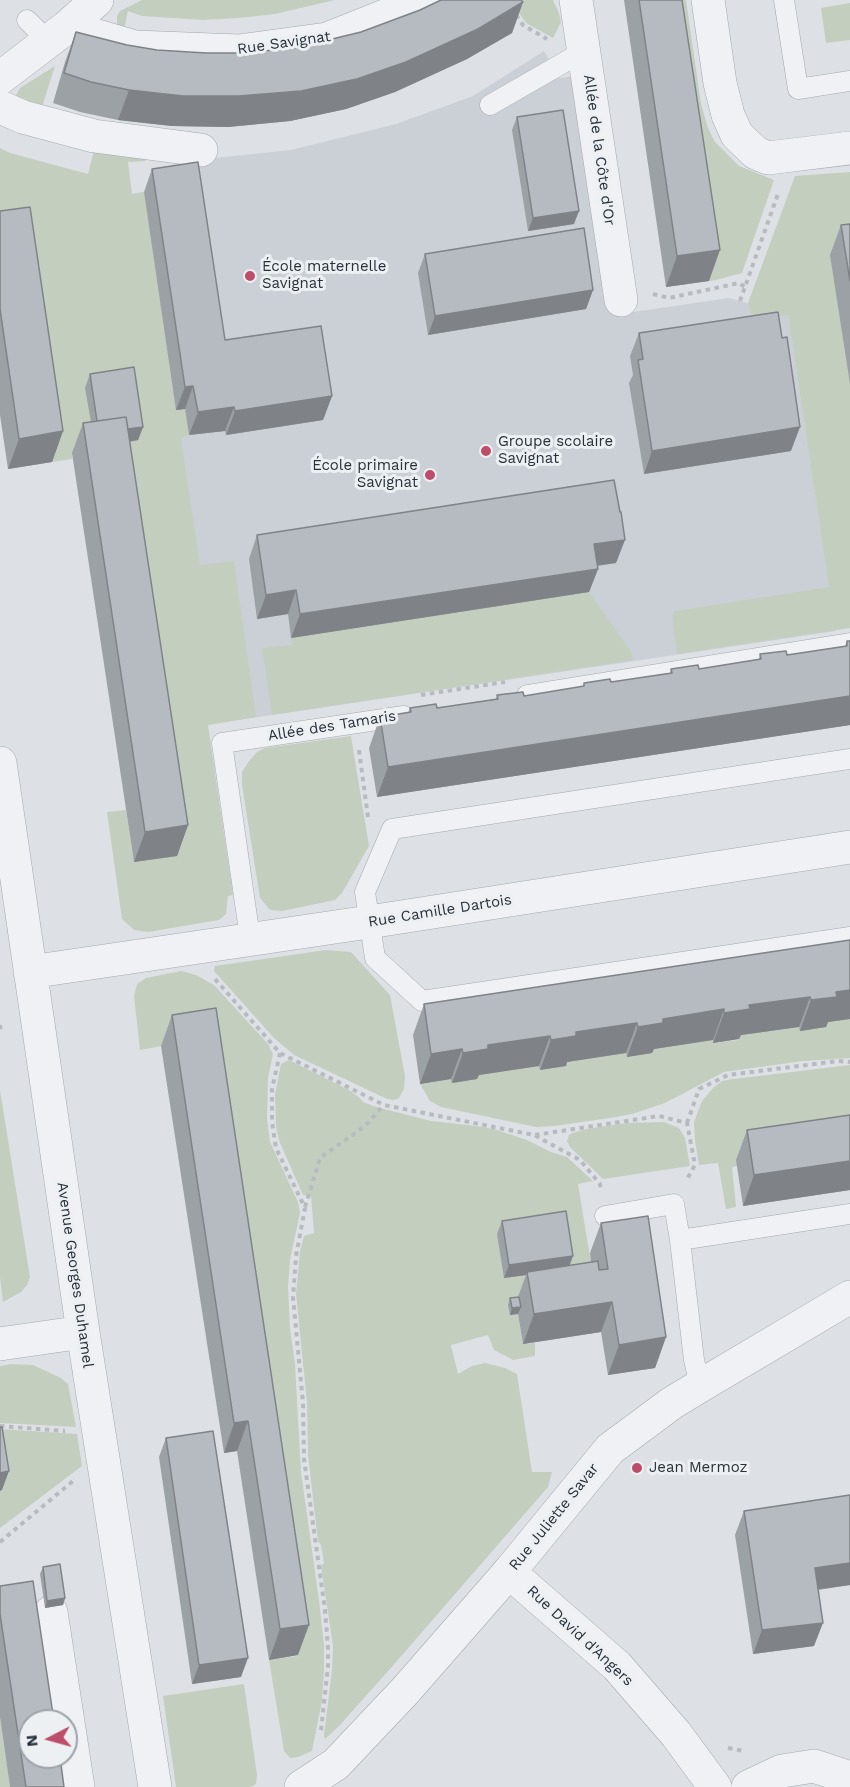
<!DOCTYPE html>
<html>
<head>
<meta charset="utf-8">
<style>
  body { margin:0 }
  #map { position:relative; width:850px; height:1787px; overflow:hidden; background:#dde1e5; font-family:"Work Sans",sans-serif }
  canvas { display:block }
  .north { position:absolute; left:18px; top:1709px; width:60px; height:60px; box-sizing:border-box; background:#ecf0f3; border:2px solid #9ea3a9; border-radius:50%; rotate:264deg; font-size:16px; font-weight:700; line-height:24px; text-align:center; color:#28303a }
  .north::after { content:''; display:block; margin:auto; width:21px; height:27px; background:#be4d6b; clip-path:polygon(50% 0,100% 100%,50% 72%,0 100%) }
</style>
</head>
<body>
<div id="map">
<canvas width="850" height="1787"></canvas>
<div class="north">N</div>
</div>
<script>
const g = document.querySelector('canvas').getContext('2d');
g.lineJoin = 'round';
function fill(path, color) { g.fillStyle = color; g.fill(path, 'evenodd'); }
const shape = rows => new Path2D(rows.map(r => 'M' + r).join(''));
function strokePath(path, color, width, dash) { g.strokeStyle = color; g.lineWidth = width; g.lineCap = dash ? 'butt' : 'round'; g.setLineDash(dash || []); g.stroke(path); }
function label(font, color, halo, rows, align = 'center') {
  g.font = font + ' "Work Sans",sans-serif'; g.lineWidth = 6; g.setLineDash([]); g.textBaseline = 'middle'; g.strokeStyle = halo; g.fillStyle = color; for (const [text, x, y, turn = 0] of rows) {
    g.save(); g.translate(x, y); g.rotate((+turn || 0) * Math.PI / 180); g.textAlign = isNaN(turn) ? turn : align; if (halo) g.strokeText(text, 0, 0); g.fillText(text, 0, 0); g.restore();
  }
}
const built = shape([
  [544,51,560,78,579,75,613,315,729,298,788,314,836,631,205,725,132,194,189,185,196,160,291,150,396,124,473,96]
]);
const green = shape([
  [142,0,335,0,275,14,238,18,203,20,142,16,128,11,124,30,123,30,117,24,117,16,120,11],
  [510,0,553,0,559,13,561,22,553,38,526,23],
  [667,0,686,0,701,104,708,128,715,142,739,166,774,180,742,273,716,280,709,281],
  [850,3,850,40,826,43,821,8],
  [55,66,41,110,18,103,16,95,20,88],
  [95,146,145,155,146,161,128,162,132,194,144,192,176,410,185,409,189,435,181,438,200,565,234,561,256,717,208,725,233,895,228,896,226,914,219,920,148,932,134,930,122,919,107,812,126,810,134,862,177,855,115,447,72,453,72,459,52,462,0,240,0,148,10,153,88,174],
  [850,172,850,628,677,654,672,615,675,611,829,587,788,315,762,318,756,317,751,313,748,303,795,176],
  [589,592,632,653,633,660,272,715,262,648,292,645,291,638],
  [351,736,369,846,342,893,335,900,282,911,270,910,260,898,242,785,242,772,249,761,257,752,265,748],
  [326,950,351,952,390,995,405,1076,404,1089,399,1098,394,1100,387,1099,294,1055,274,1038,214,971,215,966],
  [181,971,196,975,214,985,268,1044,273,1054,268,1078,267,1119,270,1142,298,1202,300,1213,290,1260,288,1287,290,1328,295,1364,301,1472,319,1600,324,1645,324,1669,322,1701,312,1751,298,1757,290,1758,284,1751,269,1660,298,1656,205,1038,140,1050,134,996,137,984,146,978],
  [850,1019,850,1058,803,1061,724,1072,665,1103,632,1114,610,1118,554,1126,536,1127,441,1107,430,1101,420,1084,451,1079,453,1083,477,1075,539,1066,540,1070,565,1066,565,1062,626,1053,627,1057,652,1053,652,1049,713,1040,714,1043,739,1040,738,1035,799,1027,800,1030,826,1027,825,1022],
  [289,1060,349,1090,360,1098,363,1102,373,1106,431,1121,476,1126,494,1129,527,1140,551,1152,567,1157,593,1181,578,1184,597,1299,510,1315,518,1314,523,1344,535,1343,535,1356,513,1360,494,1350,488,1335,451,1345,458,1374,472,1366,485,1363,505,1368,517,1374,532,1472,552,1472,548,1487,390,1669,339,1726,325,1739,324,1735,332,1670,333,1646,321,1566,324,1563,321,1545,318,1541,308,1455,307,1403,296,1294,300,1251,304,1236,314,1233,311,1196,303,1195,280,1143,276,1128,275,1094,281,1064],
  [850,1065,850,1143,732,1167,736,1207,726,1209,718,1163,699,1165,695,1141,694,1122,702,1101,713,1088,722,1081,734,1079],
  [0,1090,30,1277,27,1285,21,1292,3,1302,0,1278],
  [664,1122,679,1128,685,1138,690,1166,603,1179,570,1147,567,1141,569,1135,572,1133,587,1129,627,1123],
  [11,1364,33,1365,61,1378,68,1384,76,1427,0,1423,0,1366],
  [0,1429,77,1434,82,1466,0,1528,0,1491,2,1490,0,1475],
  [244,1684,257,1775,256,1784,251,1787,176,1787,163,1696],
  [0,1717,10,1787,11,1787,0,1787]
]);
const path = shape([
  [516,15,523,25,547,39],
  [653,294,669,298,739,283,745,287],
  [740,301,779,191],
  [421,695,505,682],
  [359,750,368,817],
  [215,979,280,1053,384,1105,534,1135,580,1160,600,1184,601,1190],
  [0,1025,1,1034],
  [280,1053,272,1089,272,1122,276,1148,305,1208,296,1256,293,1297,303,1403,304,1459,325,1610,328,1648,328,1666,321,1731],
  [687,1123,699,1089,728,1075,838,1061,850,1062],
  [535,1135,659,1116,687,1123,695,1165,686,1181],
  [305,1207,320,1158,365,1126,384,1105],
  [0,1426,65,1431],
  [0,1542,73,1481],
  [728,1748,744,1751]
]);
const service = shape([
  [784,0,798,89,850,81],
  [27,20,48,41],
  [490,105,584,51],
  [527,695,850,643],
  [850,759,392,829,365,892,375,958,422,1001,850,937],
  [250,938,222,743,404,716],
  [605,1216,674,1204,680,1240],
  [700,1386,694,1360,680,1240,850,1214]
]);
const minor = shape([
  [576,0,621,300],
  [708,0,720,83,728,115,737,135,756,153,768,158,850,148],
  [67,27,135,47,239,51,327,39,425,0],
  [0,78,67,27,97,0],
  [0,107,23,117,94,136,201,150],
  [0,763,83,1332,155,1787],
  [30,972,369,922,850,847],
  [0,1344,83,1332],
  [509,1572,617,1666,676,1734,715,1787],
  [51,1612,78,1787],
  [748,1787,782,1771,814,1766,850,1778]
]);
const tertiary = shape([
  [301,1787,336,1764,405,1691,509,1572,610,1449,672,1403,700,1386,850,1297]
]);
const wall = shape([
  [624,0,682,0,709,281,666,287],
  [523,2,512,33,467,59,395,92,346,109,290,121,228,127,172,126,118,120,80,112,53,103,65,62,76,32,127,45,157,50,206,53,241,53,295,48],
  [517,117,574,224,528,231,512,130],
  [152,169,225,340,332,396,323,420,226,435,225,431,189,435,185,409,176,410,144,192],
  [0,211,63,431,52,462,8,469,0,415],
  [850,224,850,384,830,255,841,225],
  [425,254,593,290,586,309,428,335,418,273],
  [639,333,791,451,644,474,629,383,633,375,630,356],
  [90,374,143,427,138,440,130,442,188,825,177,856,134,862,72,453,83,423,91,422,85,388],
  [257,535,616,563,598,566,598,569,589,592,291,638,288,614,257,619,249,559],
  [847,641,850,725,377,797,369,748,380,717,408,713,410,708,437,708,496,699,497,695,524,696,583,687,584,683,611,682,670,673,671,669,699,669,759,659,760,654,787,655,845,646],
  [850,940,850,1019,828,1022,826,1027,800,1031,799,1027,741,1035,739,1039,713,1043,713,1040,654,1049,652,1053,627,1057,626,1053,567,1062,566,1066,540,1070,539,1066,479,1075,477,1079,452,1083,451,1079,420,1084,413,1035,424,1004],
  [172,1015,298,1655,269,1660,237,1451,224,1453,161,1046],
  [850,1115,850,1190,743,1206,736,1160,747,1130],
  [502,1221,569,1266,591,1262,590,1253,601,1223,666,1337,655,1368,608,1375,601,1332,523,1344,518,1314,510,1315,508,1305,510,1298,518,1297,526,1275,504,1278,497,1234],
  [166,1438,241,1677,192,1684,159,1457],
  [850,1495,850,1585,818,1590,814,1646,753,1654,735,1535,744,1511],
  [43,1567,65,1598,63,1605,45,1608,40,1574],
  [0,1586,64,1787,10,1787,0,1717]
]);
const shadedWall = shape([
  [523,2,512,33,467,59,395,92,346,109,290,121,228,127,172,126,118,120,129,90],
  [579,211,574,224,528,231,533,218],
  [720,250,709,281,666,287,677,256],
  [593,290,586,309,428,335,435,316],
  [193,386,185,409,176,410,185,387],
  [332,396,323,420,226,435,235,411],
  [234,407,225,431,189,435,198,412],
  [143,427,138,440,94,447,99,433],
  [800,427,791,451,644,474,652,451],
  [63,431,52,462,8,469,19,439],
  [625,540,616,563,585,567,594,544],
  [598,569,589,592,291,638,300,614],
  [296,590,288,614,257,619,266,595],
  [850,696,850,725,377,797,388,767],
  [188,825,177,856,134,862,145,832],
  [850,990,850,1019,828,1022,826,1027,800,1031,811,1000,836,992],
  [810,997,799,1027,741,1035,739,1039,713,1043,724,1013,749,1005],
  [724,1009,713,1040,654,1049,652,1053,627,1057,638,1027,663,1019],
  [637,1023,626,1053,567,1062,566,1066,540,1070,551,1040,576,1032],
  [550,1036,539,1066,479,1075,477,1079,452,1083,463,1053,488,1045],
  [462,1049,451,1079,420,1084,431,1054],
  [850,1161,850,1190,743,1206,754,1175],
  [573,1256,568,1270,527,1272,526,1275,504,1278,509,1265],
  [612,1302,601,1332,523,1344,534,1314],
  [521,1307,518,1314,510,1315,512,1308],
  [666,1337,655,1368,608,1375,619,1345],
  [248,1421,237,1451,224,1453,234,1423],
  [9,1471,2,1490,0,1491,0,1473],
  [850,1563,850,1585,806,1591,815,1568],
  [65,1598,63,1605,45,1608,47,1601],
  [823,1623,814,1646,753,1654,762,1630],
  [309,1625,298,1655,269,1660,280,1629],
  [248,1658,241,1677,192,1684,199,1665]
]);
const building = shape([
  [441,0,521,0,523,2,478,29,406,62,357,79,301,91,239,96,183,96,129,90,91,82,64,73,76,32,127,45,157,50,206,53,241,53,295,48,361,32,420,10,441,0],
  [639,0,682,0,720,250,677,256,639,0],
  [563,110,579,211,533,218,517,117,563,110],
  [198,162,225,340,321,326,332,396,235,411,234,407,198,412,193,386,185,387,152,169,198,162],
  [30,207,63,431,19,439,0,309,0,211,30,207],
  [850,224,850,281,841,225,850,224],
  [584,228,593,290,435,316,425,254,584,228],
  [778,312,782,338,787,337,800,427,652,451,638,360,643,359,639,333,778,312],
  [134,367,143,427,128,429,126,417,97,421,90,374,134,367],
  [126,417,188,825,145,832,83,423,126,417],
  [614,480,620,512,621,512,625,540,594,544,598,569,300,614,296,590,266,595,257,535,614,480],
  [847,641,850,641,850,696,388,767,380,717,411,712,410,708,436,704,437,708,498,699,497,695,523,692,524,696,584,686,584,683,610,679,611,682,672,673,671,669,698,665,699,669,761,659,760,654,786,651,787,655,847,646,847,641],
  [850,940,850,990,836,992,837,997,811,1000,810,997,749,1005,750,1009,724,1013,724,1009,663,1019,663,1023,638,1027,637,1023,576,1032,576,1036,551,1040,550,1036,488,1045,488,1049,463,1053,462,1049,431,1054,424,1004,850,940],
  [216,1008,309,1625,280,1629,248,1421,234,1423,172,1015,216,1008],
  [850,1115,850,1161,754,1175,747,1130,850,1115],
  [566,1211,573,1256,509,1265,502,1221,566,1211],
  [648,1216,666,1337,619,1345,612,1302,534,1314,527,1272,598,1261,599,1270,608,1269,601,1223,648,1216],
  [519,1297,521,1307,512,1308,510,1298,519,1297],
  [0,1427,2,1427,9,1471,0,1473,0,1427],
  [213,1431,248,1658,199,1665,166,1438,213,1431],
  [850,1495,850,1563,815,1568,823,1623,762,1630,744,1511,850,1495],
  [60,1564,65,1598,47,1601,43,1567,60,1564],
  [33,1581,54,1721,30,1721,30,1757,60,1757,64,1787,26,1787,0,1614,0,1586,33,1581]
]);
const markers = [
  [250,276,6,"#be4d6b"],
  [486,451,6,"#be4d6b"],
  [430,475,6,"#be4d6b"],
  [637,1468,6,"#be4d6b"]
];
const streetNames = [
  ["Rue Savignat",284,43,-8],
  ["Allée de la Côte d'Or",599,150,82],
  ["Allée des Tamaris",332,726,-9],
  ["Rue Camille Dartois",440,911,-9],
  ["Avenue Georges Duhamel",75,1275,82],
  ["Rue Juliette Savar",554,1517,-51],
  ["Rue David d'Angers",580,1636,43]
];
const poiNames = [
  ["École maternelle",262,267],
  ["Savignat",262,284],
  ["Groupe scolaire",498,442],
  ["Savignat",498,459],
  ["École primaire",418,466,"right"],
  ["Savignat",418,483,"right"],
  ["Jean Mermoz",649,1468]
];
fill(built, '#cbd0d6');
fill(green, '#c4cebf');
strokePath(service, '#a3a8ae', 21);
strokePath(minor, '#a3a8ae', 34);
strokePath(tertiary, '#a3a8ae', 34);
strokePath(path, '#b7bbc0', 4, [4.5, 4.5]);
strokePath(service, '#eff1f4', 20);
strokePath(minor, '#eff1f4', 33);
strokePath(tertiary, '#eff1f4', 33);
fill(wall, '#9ca1a6');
fill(shadedWall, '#7f8387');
fill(building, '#b5bbc1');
strokePath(building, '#7f8387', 1.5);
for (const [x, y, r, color] of markers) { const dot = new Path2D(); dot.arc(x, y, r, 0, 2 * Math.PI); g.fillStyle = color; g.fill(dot); strokePath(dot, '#ecf0f3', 2); }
label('15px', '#28303a', '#ecf0f3', streetNames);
label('15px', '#28303a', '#ecf0f3', poiNames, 'left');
</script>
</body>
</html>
